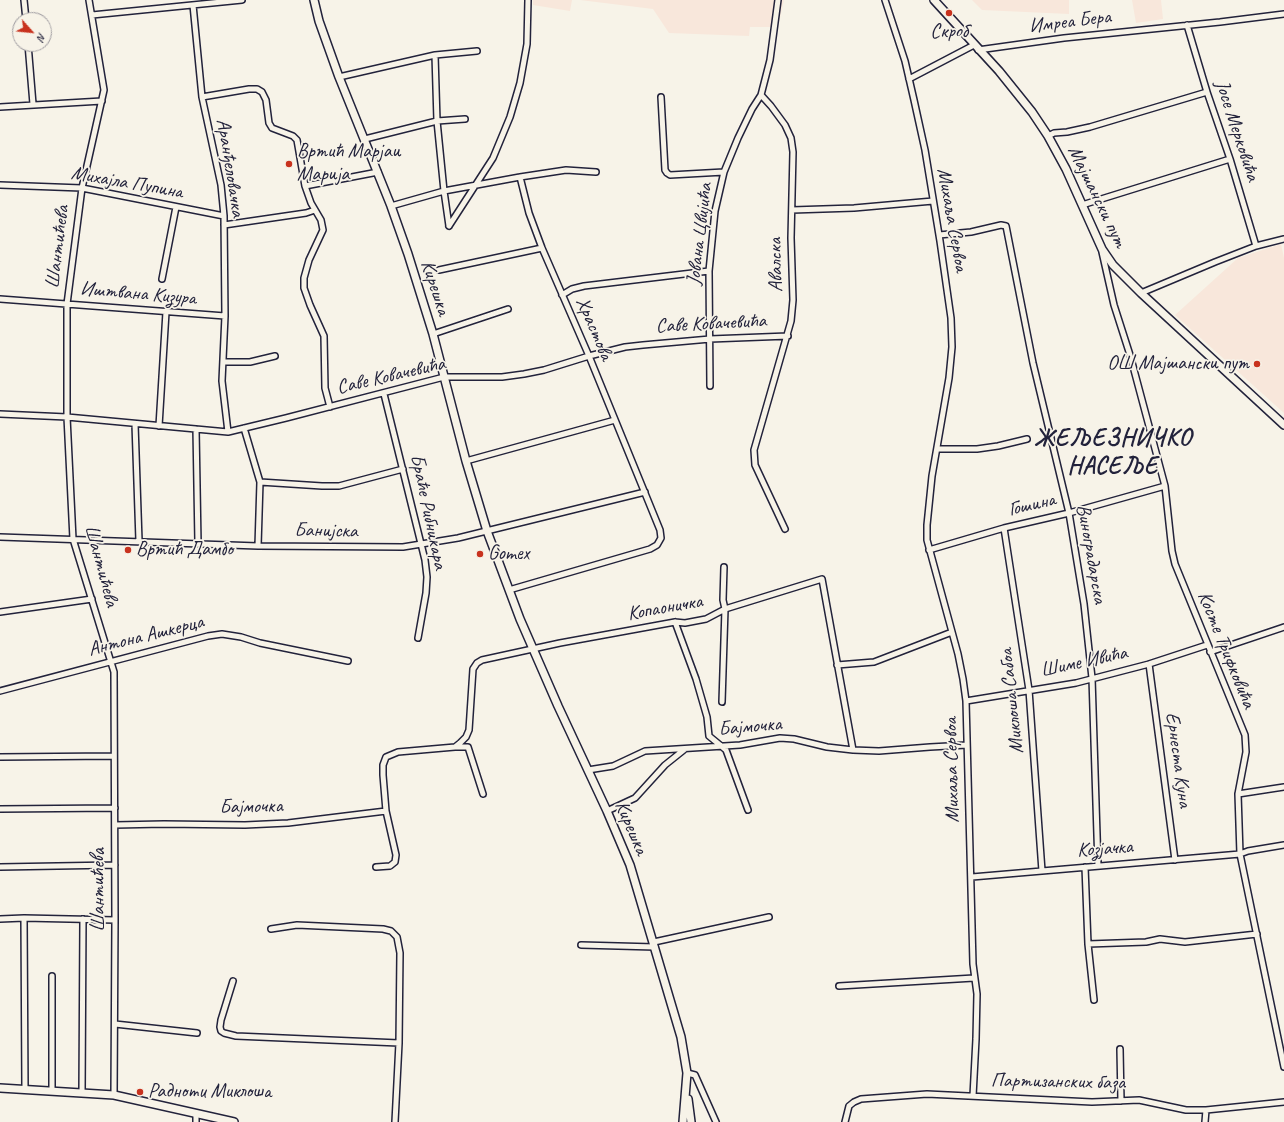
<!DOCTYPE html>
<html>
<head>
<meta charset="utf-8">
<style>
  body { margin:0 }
  #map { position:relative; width:1284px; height:1122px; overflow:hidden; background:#f7f3e8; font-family:Caveat,sans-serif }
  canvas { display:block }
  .north { position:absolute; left:12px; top:12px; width:40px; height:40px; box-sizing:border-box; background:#f7f3e8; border:1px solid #a29fa3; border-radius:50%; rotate:117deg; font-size:11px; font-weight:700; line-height:16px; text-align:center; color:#22223b }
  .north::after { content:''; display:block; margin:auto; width:14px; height:18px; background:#c8321e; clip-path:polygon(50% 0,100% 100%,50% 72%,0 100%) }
</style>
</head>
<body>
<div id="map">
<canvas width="1284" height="1122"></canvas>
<div class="north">N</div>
</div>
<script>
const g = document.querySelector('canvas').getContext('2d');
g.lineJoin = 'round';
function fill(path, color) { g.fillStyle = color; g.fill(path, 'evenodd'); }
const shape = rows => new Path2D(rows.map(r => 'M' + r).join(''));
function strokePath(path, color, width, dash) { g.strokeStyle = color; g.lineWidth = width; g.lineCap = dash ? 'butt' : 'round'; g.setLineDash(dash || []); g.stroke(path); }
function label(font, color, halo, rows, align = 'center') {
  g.font = font + ' Caveat,sans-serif'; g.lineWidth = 3.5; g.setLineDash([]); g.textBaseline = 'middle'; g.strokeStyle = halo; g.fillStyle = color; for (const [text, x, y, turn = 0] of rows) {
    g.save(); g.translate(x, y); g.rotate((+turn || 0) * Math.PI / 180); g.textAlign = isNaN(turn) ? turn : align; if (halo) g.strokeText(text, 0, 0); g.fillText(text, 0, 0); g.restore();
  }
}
const built = shape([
  [533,0,572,0,570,11,533,5],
  [580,0,784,0,778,27,750,27,749,36,669,33,653,9],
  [972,0,1069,0,1069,14,982,10],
  [1132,0,1161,0,1163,19,1136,23],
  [1281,244,1284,258,1284,413,1175,315,1238,258]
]);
const street = shape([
  [24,0,26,20],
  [89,0,104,90,82,188,67,304,67,417,73,539,114,672,115,920,114,1095],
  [885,0,905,61,914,100,925,150,940,241,951,318,952,347,949,378,932,476,927,525,927,540,958,654,963,679,966,701,973,964,977,994,976,1039,973,1096],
  [193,5,202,97,221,185,224,216,225,316,222,381,228,432],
  [92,15,242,0],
  [1187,25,1207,92,1230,159,1256,246],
  [28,44,33,104],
  [978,50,1064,38,1220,22,1284,14],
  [435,55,437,121,444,191,449,226],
  [339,77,435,55,477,51],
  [909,79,974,45],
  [761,95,771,106,785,125,791,138,793,152,791,238,793,300,791,321,754,450,755,465,785,529],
  [202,97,249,89,257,89,262,92,266,100,269,123,272,128,293,136,297,140,305,186,311,203,321,220,323,230,309,260,304,278,304,288,310,305,324,336,325,388,330,407],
  [661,97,665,170,667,173,670,175,724,172],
  [0,107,102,101],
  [1048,136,1054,133,1067,132,1090,127,1207,92],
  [365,139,437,121,465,119],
  [0,185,82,188,224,216],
  [305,186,378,172],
  [1082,205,1230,159],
  [391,206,444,191,520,177,566,170,596,172],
  [792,210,854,208,933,201],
  [224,225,306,213,315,210],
  [449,226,493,158,510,117,520,83,527,44,528,0],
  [939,235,971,232,1001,225,1006,226,1033,363,1069,513,1084,604,1092,678,1098,866],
  [1102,252,1114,305,1130,355,1165,486,1172,551,1175,564,1245,735,1246,752,1238,794,1240,854,1284,1067],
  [439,270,542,248],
  [162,279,176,207],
  [1141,293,1215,262,1256,246,1284,239],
  [562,295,572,289,584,286,709,271],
  [0,299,225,316],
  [433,334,508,309],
  [223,362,250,362,275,356],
  [710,386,709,271,715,211,724,172,738,138,752,109,761,95,770,60,778,0],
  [384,394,425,560,427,577,426,593,418,638],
  [0,414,67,417,228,432,286,418,444,377,502,377,524,374,544,370,589,356,625,347,643,345,710,339,788,336],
  [135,424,139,541],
  [159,426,166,312],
  [244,428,260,482,258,546],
  [196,429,198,543],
  [937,449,977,449,998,446,1027,439],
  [466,461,615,420],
  [260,482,322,486,339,486,403,469],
  [1004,528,1029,690,1042,871],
  [0,537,258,546,403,547,458,538,645,492],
  [929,550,1004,528,1069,513,1165,486],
  [509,590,650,549,657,545,661,538,660,530,589,356,542,248,529,213,520,177],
  [0,612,92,599],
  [675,622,696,679,707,717,709,736,726,750,748,810],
  [1210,652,1284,627],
  [1149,664,1175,860],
  [837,665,874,662,952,632],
  [0,691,208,636,222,634,241,637,260,643,348,661],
  [966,701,1076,683,1149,664,1207,645],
  [722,702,725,609,723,600,724,567],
  [455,747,468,747,483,794],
  [0,757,114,756],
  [588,770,613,766,645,751,740,745,780,738,794,739,827,747,853,750,879,751,930,747,967,745],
  [1238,794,1284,787],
  [0,809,115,808],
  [607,811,635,798,665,765,685,749],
  [115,825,164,824,245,825,288,823,386,811],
  [0,867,115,865],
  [376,867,390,866,395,862,396,855,386,811,383,775,383,765,386,757,398,752,455,747,460,743,466,737,469,730,473,669,477,663,482,660,560,643,675,622,685,623,706,619,725,609,822,579,853,750],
  [1085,867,1088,944,1094,1000],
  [972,877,1240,854,1248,851,1284,845],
  [24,918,25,1090],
  [0,919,24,918,115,920],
  [271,929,297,925,383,929,391,931,397,937,400,953,399,1043,395,1122],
  [654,942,769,917],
  [1088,944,1146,942,1160,939,1185,942,1257,934],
  [581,945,655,947],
  [52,976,52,1091],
  [233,981,221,1020,220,1027,221,1031,224,1033,236,1036,399,1043],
  [839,986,974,978],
  [115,1024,197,1033],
  [1120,1049,1121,1101],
  [687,1073,695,1075,716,1122],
  [82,1093,83,919],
  [196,1122,196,1115],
  [845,1122,849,1106,854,1102,861,1099,927,1094,1092,1102,1139,1100,1186,1110,1206,1110,1284,1102],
  [1205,1122,1206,1110]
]);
const secondary = shape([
  [314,0,319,21,339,77,391,206,408,254,433,334,466,461,487,531,520,619,558,706,607,811,630,865,681,1037,687,1073,683,1122],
  [934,0,999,71,1032,112,1048,136,1066,169,1102,249,1113,265,1141,293,1284,425],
  [0,1088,114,1095,234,1122],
  [688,1099,691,1122]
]);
const markers = [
  [949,13,4,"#c8321e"],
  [289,164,4,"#c8321e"],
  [1257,364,4,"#c8321e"],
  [128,550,4,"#c8321e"],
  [480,554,4,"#c8321e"],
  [140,1092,4,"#c8321e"]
];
const streetNames = [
  ["Имреа Бера",1070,22,-7],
  ["Јосе Мерковића",1237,131,72],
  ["Аранђеловачка",230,168,81],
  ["Михајла Пупина",127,183,10],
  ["Мајшански пут",1097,197,64],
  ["Михаља Сервоа",952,220,80],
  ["Јована Цвијића",700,234,-83],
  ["Шантићева",58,247,-83],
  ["Авалска",776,265,-91],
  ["Кирешка",435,288,72],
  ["Иштвана Кизура",138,294,5],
  ["Саве Ковачевића",711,324,-3],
  ["Храстова",594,329,67],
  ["Саве Ковачевића",391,376,-13],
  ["Гошина",1032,505,-13],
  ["Браће Рибникара",428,512,78],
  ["Банијска",326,531,1],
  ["Виноградарска",1091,554,80],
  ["Шантићева",101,566,75],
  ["Копаоничка",665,608,-10],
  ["Антона Ашкерца",146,636,-14],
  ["Косте Трифковића",1226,650,68],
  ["Шиме Ивића",1084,662,-12],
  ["Миклоша Сабоа",1012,701,-96],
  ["Бајмочка",750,727,-5],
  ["Ернеста Куна",1178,760,82],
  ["Михаља Сервоа",952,770,-91],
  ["Бајмочка",251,807,-1],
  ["Кирешка",631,828,67],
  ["Козјачка",1105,849,-4],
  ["Шантићева",99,890,-90],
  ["Партизанских база",1058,1082,1]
];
const poiNames = [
  ["Скроб",949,32,"center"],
  ["Вртић Марјаи",297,152],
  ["Марија",297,175],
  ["ОШ Мајшански пут",1249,364,"right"],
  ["Вртић Дамбо",136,550],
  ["Gomex",488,554],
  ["Радноти Миклоша",148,1092]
];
const districtNames = [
  ["ЖЕЉЕЗНИЧКО",1113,439],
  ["НАСЕЉЕ",1113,467]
];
fill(built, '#f8e7db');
strokePath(street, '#22223b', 8);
strokePath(secondary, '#22223b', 10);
strokePath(street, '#f7f3e8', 5);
strokePath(secondary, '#f7f3e8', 7);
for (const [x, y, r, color] of markers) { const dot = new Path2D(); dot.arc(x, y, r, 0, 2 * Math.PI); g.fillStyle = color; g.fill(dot); strokePath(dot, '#f7f3e8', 1.5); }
label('20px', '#22223b', '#f7f3e8', streetNames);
label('20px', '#22223b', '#f7f3e8', poiNames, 'left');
g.letterSpacing = '1px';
label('bold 24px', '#22223b', '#f7f3e8', districtNames);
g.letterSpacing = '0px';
</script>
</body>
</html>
